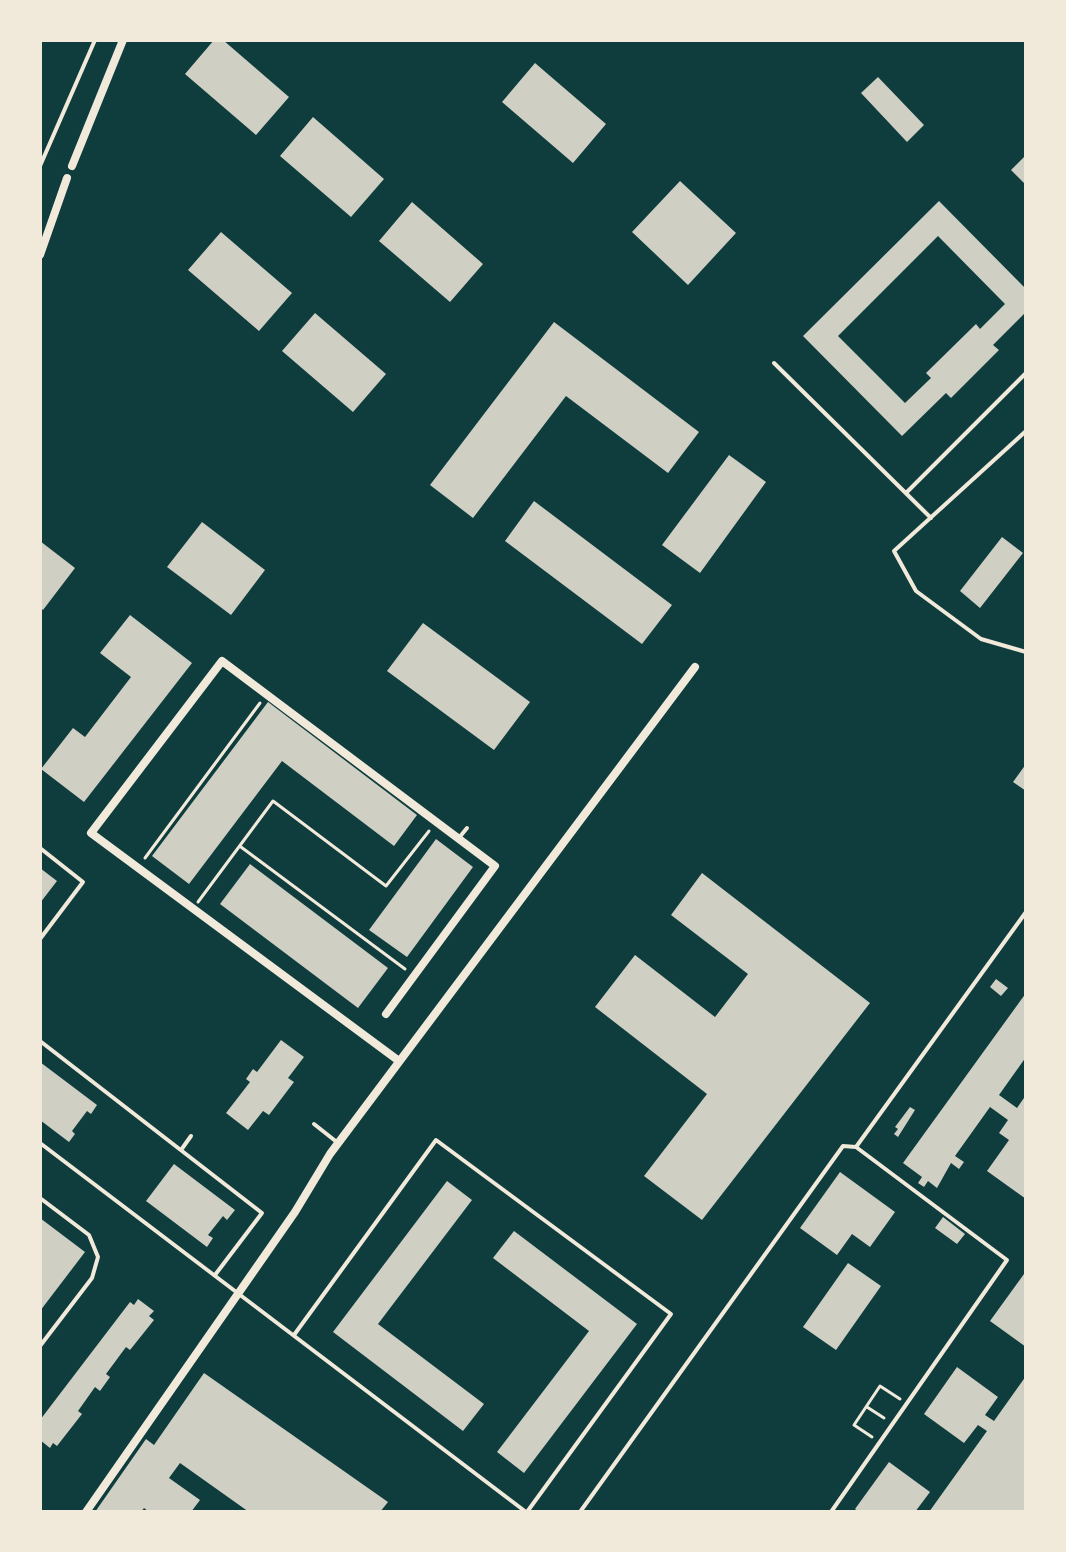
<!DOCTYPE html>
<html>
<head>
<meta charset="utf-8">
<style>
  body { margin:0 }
  #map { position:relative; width:1066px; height:1552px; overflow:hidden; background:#0f3d3e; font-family:Mulish,sans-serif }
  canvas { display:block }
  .frame { position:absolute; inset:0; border:42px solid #f1e9da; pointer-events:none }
</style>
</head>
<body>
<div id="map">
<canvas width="1066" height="1552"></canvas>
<div class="frame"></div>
</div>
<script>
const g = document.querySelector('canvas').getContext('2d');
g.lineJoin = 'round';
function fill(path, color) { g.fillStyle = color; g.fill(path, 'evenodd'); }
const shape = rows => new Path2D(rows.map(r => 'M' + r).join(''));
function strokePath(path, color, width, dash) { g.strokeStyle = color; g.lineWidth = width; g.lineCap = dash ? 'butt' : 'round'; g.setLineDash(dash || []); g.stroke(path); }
const building = shape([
  [214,40,223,40,289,97,256,135,185,74],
  [535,63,606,124,573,163,502,102],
  [878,77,924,125,907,142,861,93],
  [313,117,384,179,351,217,280,156],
  [1026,155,1026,185,1011,170],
  [680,181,736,233,688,285,632,232],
  [939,201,1026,289,1026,312,993,345,999,350,951,398,946,393,902,436,803,336],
  [938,236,1005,304,980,329,976,324,926,373,931,378,905,403,838,336],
  [412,202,483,264,450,302,379,241],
  [221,232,292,293,259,331,188,270],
  [315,313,386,374,353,412,282,351],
  [554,322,699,432,668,473,566,396,473,518,430,485],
  [729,455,766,482,700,573,662,545],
  [534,501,672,605,642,644,505,541],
  [202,522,265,570,231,615,167,567],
  [1002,537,1023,553,980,608,960,591],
  [40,541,75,568,43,610,40,607],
  [130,615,192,663,84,802,41,769,73,728,85,737,131,677,100,653],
  [423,623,530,702,494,750,387,671],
  [268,702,417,815,394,846,282,761,189,884,152,856],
  [1026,764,1026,791,1013,782],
  [436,839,473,867,407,957,369,930],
  [250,864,388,968,358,1008,220,904],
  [40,868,57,881,40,903],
  [702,873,870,1003,702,1220,644,1176,707,1094,595,1007,635,955,715,1017,748,974,671,915],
  [996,979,1008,988,1001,996,990,987],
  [1026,993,1026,1057,999,1095,1017,1108,1026,1095,1026,1199,987,1171,1009,1140,999,1133,1008,1120,990,1107,955,1156,964,1162,959,1169,951,1163,937,1188,928,1181,924,1187,918,1183,922,1177,903,1163],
  [281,1040,304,1057,288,1078,294,1082,269,1115,263,1111,248,1130,226,1113,250,1082,246,1079,253,1069,257,1072],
  [40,1062,97,1105,91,1114,87,1111,72,1131,75,1134,69,1142,40,1120],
  [910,1107,915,1110,898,1137,894,1134,898,1129,895,1127],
  [174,1164,235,1210,227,1220,223,1216,208,1235,213,1238,207,1247,146,1201],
  [840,1172,895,1212,870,1247,852,1234,837,1255,800,1228],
  [447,1181,472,1200,378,1324,484,1404,463,1431,333,1332],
  [943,1217,965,1234,957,1244,935,1228],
  [40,1218,85,1252,40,1311],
  [514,1231,637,1324,524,1473,497,1452,589,1331,493,1258],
  [848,1263,881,1286,836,1350,803,1327],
  [1024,1274,1026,1276,1026,1347,990,1321],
  [138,1299,154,1311,149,1316,154,1320,130,1350,126,1347,106,1374,110,1377,100,1391,95,1387,78,1411,82,1414,57,1446,53,1443,50,1448,40,1440,40,1420,130,1302,134,1305],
  [957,1367,998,1397,985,1415,994,1421,1026,1376,1026,1512,929,1512,987,1431,978,1425,964,1443,924,1414],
  [204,1373,388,1502,380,1512,249,1512,180,1463,169,1478,200,1500,191,1512,149,1512,144,1508,141,1512,95,1512,146,1439,154,1445],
  [889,1462,930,1492,915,1512,859,1512,855,1509]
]);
const path = shape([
  [241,847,405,969],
  [145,858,260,703],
  [198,902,273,801,386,886,429,831],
  [867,1407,884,1418],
  [872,1437,854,1425,880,1386,900,1399]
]);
const service = shape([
  [40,166,95,40],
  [774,363,931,518],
  [1026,431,894,551,916,591,981,639,1026,652],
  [906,493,1026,373],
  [458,839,467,828],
  [40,848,83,882,40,939],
  [40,1041,262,1213,215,1275],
  [314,1124,338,1143],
  [40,1143,526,1512],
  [181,1150,191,1136],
  [40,1198,89,1235,98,1257,92,1278,40,1346],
  [294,1335,436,1140,671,1314,527,1512],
  [580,1512,843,1146,856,1147],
  [831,1512,1007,1260,856,1147,1026,912]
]);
const minor = shape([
  [72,166,123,40],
  [40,255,67,178],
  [386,1014,495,866,222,661,91,833,399,1061],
  [86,1512,295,1212,330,1154,695,667]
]);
fill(building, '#cfcfc3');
strokePath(path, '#f1e9da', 3);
strokePath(service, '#f1e9da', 4);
strokePath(minor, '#f1e9da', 8);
</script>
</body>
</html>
